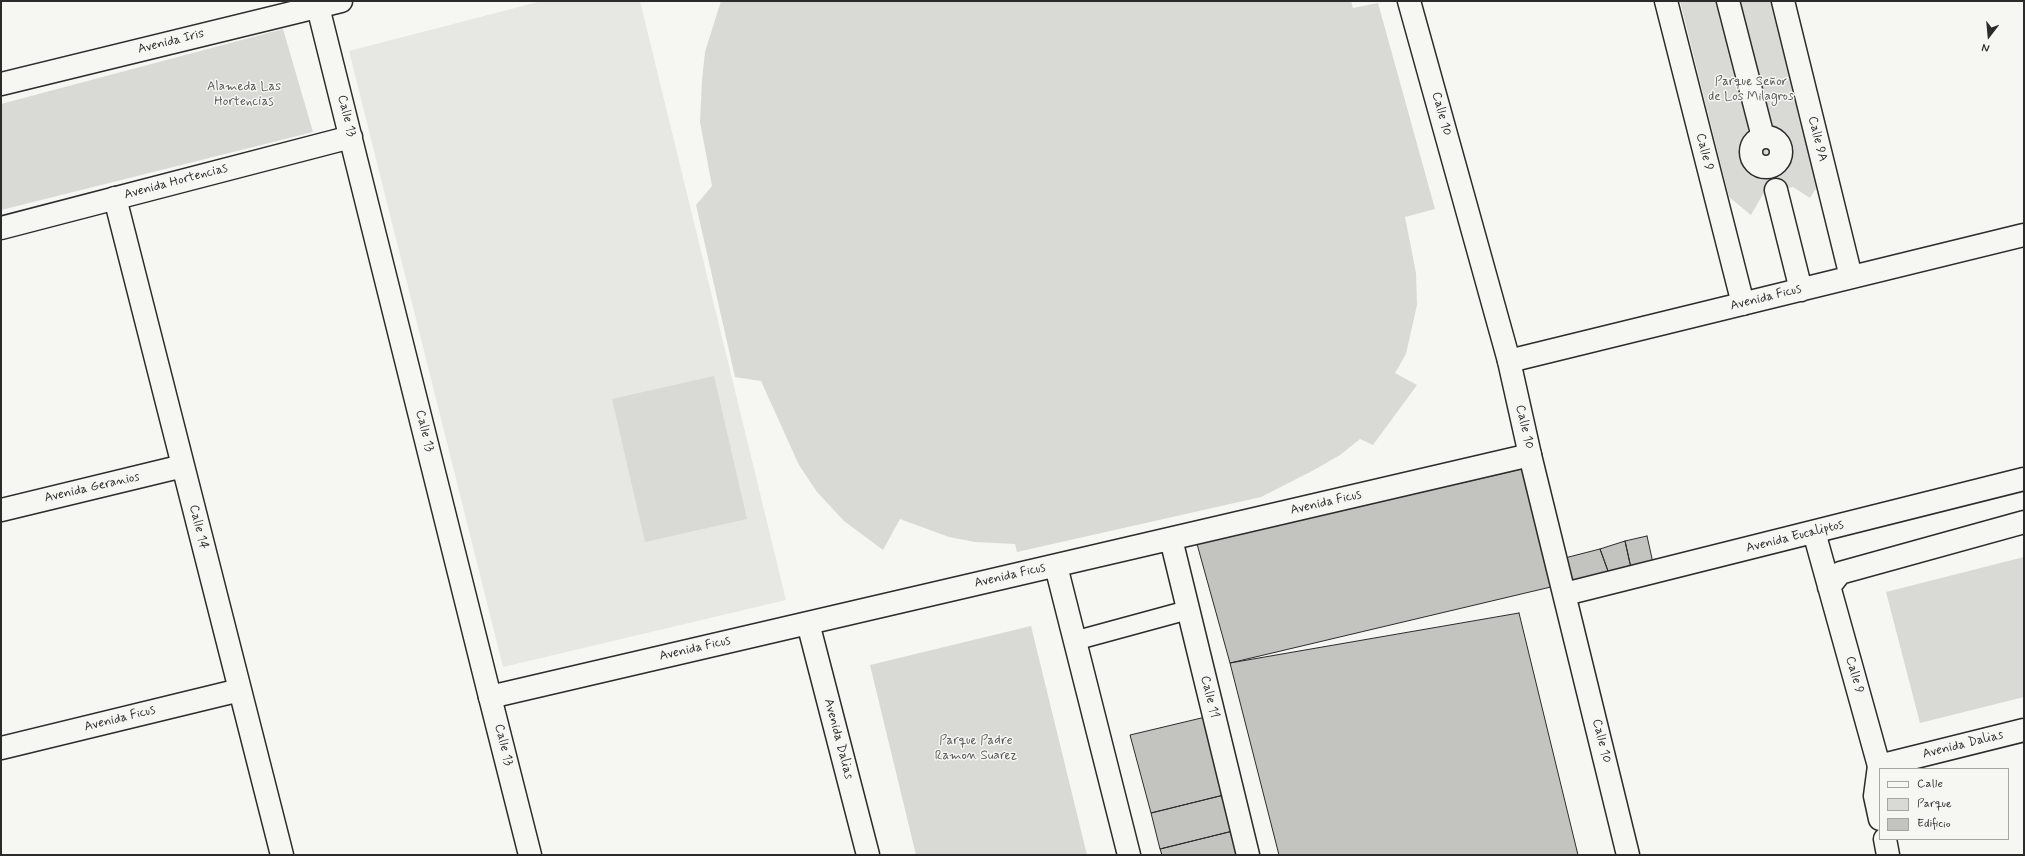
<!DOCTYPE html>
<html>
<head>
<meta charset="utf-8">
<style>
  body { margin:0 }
  #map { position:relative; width:2025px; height:856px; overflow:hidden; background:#f6f6f2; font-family:Mynerve,sans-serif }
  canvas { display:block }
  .frame { position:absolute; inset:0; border:2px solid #2b2b2b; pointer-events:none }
  .legend { position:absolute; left:1879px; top:768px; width:130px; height:72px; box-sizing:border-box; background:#f6f6f2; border:1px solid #a5a5a2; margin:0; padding:5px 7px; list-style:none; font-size:12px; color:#2b2b2b }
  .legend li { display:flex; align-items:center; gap:8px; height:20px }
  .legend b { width:20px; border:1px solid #a5a5a2 }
  .north { position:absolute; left:1969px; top:16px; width:40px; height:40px; -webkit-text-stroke:3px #f6f6f2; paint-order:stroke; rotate:196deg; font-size:11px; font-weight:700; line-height:16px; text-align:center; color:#2b2b2b }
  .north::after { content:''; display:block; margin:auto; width:14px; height:18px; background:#2b2b2b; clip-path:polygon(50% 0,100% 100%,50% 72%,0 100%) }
</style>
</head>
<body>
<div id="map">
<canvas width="2025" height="856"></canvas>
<div class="frame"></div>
<ul class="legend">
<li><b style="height:5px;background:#f6f6f2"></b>Calle</li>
<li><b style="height:11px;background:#d9d9d5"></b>Parque</li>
<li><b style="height:11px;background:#c3c3c0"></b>Edificio</li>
</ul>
<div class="north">N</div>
</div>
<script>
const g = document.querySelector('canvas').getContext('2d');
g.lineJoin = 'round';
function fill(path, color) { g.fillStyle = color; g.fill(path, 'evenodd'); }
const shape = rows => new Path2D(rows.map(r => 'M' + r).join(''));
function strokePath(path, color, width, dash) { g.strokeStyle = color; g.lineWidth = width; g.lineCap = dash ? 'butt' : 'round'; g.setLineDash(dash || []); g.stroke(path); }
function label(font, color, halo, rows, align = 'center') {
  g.font = font + ' Mynerve,sans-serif'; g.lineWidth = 3; g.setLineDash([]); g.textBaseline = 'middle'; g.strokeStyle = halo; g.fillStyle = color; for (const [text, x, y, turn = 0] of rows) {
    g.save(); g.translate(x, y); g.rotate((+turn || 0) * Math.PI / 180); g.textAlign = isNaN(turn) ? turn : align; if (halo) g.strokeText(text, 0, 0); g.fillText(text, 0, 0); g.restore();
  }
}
const built = shape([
  [542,1,640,1,786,600,503,667,349,51]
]);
const green = shape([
  [721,1,1351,1,1353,8,1378,3,1435,209,1405,217,1416,273,1417,305,1406,354,1395,373,1417,385,1373,445,1360,439,1340,455,1314,470,1261,497,1017,552,1015,544,975,542,949,537,900,519,883,550,844,521,817,492,799,465,761,381,735,377,696,205,712,186,700,122,702,80,705,52],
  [1680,1,1778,1,1822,179,1810,198,1793,187,1763,194,1751,215,1729,197],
  [283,29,313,132,1,210,1,104],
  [714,376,747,519,645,542,612,399],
  [2024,557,2024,697,1920,723,1886,592],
  [1031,626,1087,855,916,855,870,665]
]);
const building = shape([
  [1526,468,1555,586,1230,663,1197,544,1526,468],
  [1647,536,1655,572,1633,577,1625,541,1647,536],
  [1625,541,1633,577,1612,582,1600,549,1625,541],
  [1600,549,1612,582,1565,594,1557,560,1600,549],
  [1519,613,1578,855,1279,855,1230,663,1519,613],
  [1214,715,1232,793,1151,813,1130,735,1214,715],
  [1232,793,1241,829,1160,849,1151,813,1232,793],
  [1241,829,1248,855,1162,855,1160,849,1241,829]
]);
const service = shape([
  [1074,641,1188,610]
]);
const pedestrian = shape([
  [1666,1,1743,304],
  [1783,1,1851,277],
  [1776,190,1801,290],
  [115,198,282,855],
  [1509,361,2024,235],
  [1530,455,1628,855],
  [1,510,183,466],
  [1565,594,2024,479],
  [490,697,530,855],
  [1,748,240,690],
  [1879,766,1875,796,1880,819],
  [1885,839,1888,855]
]);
const minor = shape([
  [1728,1,1763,137],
  [318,7,490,697,1530,455,1509,361,1409,1],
  '1751 152a15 15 0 1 1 30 0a15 15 0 1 1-30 0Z',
  [1,228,351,137],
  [1814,532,1879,766,2024,730],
  [1171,539,1248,855],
  [1056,566,1129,855],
  [1829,587,1840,573,2024,522],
  [808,623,868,855]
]);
const tertiary = shape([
  [1,84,341,1]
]);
const streetNames = [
  ["Avenida Iris",171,42,-14],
  ["Calle 10",1441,114,75],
  ["Calle 13",346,116,76],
  ["Calle 9A",1817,139,76],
  ["Calle 9",1704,152,76],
  ["Avenida Hortencias",176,182,-15],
  ["Avenida Ficus",1766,298,-14],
  ["Calle 10",1524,427,77],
  ["Calle 13",424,431,76],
  ["Avenida Geranios",92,488,-13],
  ["Avenida Ficus",1326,503,-13],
  ["Calle 14",198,527,76],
  ["Avenida Eucaliptos",1795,537,-14],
  ["Avenida Ficus",1010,576,-13],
  ["Avenida Ficus",695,649,-13],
  ["Calle 9",1854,675,74],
  ["Calle 11",1209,697,76],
  ["Avenida Ficus",120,719,-14],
  ["Avenida Dalias",838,739,75],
  ["Calle 10",1601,741,76],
  ["Calle 13",503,745,76],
  ["Avenida Dalias",1963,745,-14]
];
const parkNames = [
  ["Parque Señor",1751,82],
  ["de Los Milagros",1751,97],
  ["Alameda Las",244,87],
  ["Hortencias",244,102],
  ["Parque Padre",976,741],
  ["Ramon Suarez",976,756]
];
fill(built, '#e7e7e3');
fill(green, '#d9d9d5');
fill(building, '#c3c3c0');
strokePath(building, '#2b2b2b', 1);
strokePath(service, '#2b2b2b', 21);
strokePath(pedestrian, '#2b2b2b', 25);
strokePath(minor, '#2b2b2b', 25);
strokePath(tertiary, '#2b2b2b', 25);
strokePath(service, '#f6f6f2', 18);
strokePath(pedestrian, '#f6f6f2', 22);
strokePath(minor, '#f6f6f2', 22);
strokePath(tertiary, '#f6f6f2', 22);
label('13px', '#2b2b2b', '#f6f6f2', streetNames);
label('13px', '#565656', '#f6f6f2', parkNames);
</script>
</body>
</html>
